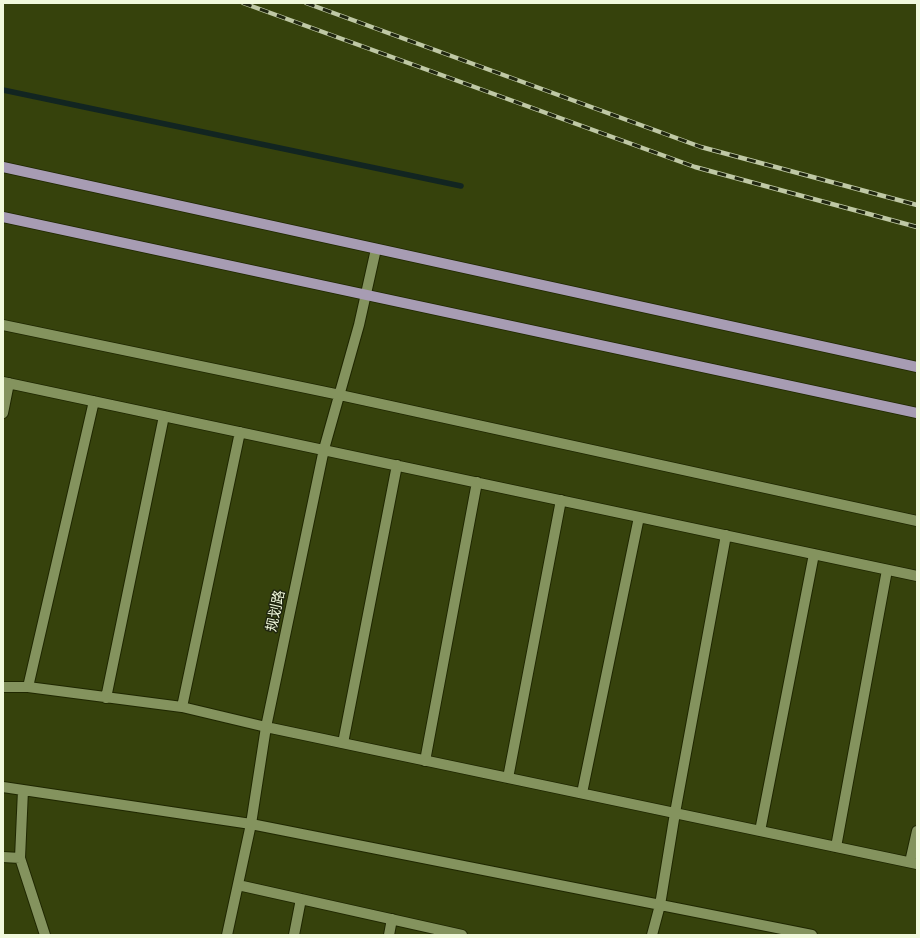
<!DOCTYPE html>
<html>
<head>
<meta charset="utf-8">
<style>
  body { margin:0 }
  #map { position:relative; width:920px; height:938px; overflow:hidden; background:#36420c; font-family:"IBM Plex Sans",sans-serif }
  canvas { display:block }
  .frame { position:absolute; inset:0; border:4px solid #f1f9dd; pointer-events:none }
</style>
</head>
<body>
<div id="map">
<canvas width="920" height="938"></canvas>
<div class="frame"></div>
</div>
<script>
const g = document.querySelector('canvas').getContext('2d');
g.lineJoin = 'round';
const shape = rows => new Path2D(rows.map(r => 'M' + r).join(''));
function strokePath(path, color, width, dash) { g.strokeStyle = color; g.lineWidth = width; g.lineCap = dash ? 'butt' : 'round'; g.setLineDash(dash || []); g.stroke(path); }
function label(font, color, halo, rows, align = 'center') {
  g.font = font + ' "IBM Plex Sans","Noto Sans SC",sans-serif'; g.lineWidth = 3; g.setLineDash([]); g.textBaseline = 'middle'; g.strokeStyle = halo; g.fillStyle = color; for (const [text, x, y, turn = 0] of rows) {
    g.save(); g.translate(x, y); g.rotate((+turn || 0) * Math.PI / 180); g.textAlign = isNaN(turn) ? turn : align; if (halo) g.strokeText(text, 0, 0); g.fillText(text, 0, 0); g.restore();
  }
}
const stream = shape([
  [3,90,461,186]
]);
const minor = shape([
  [3,325,340,395,917,521],
  [3,382,917,576],
  [3,413,9,383],
  [3,687,28,687,182,707,266,727,917,864],
  [28,687,94,401],
  [106,698,164,416],
  [182,707,240,432],
  [343,743,397,465],
  [425,761,477,482],
  [508,778,561,500],
  [3,787,251,824,812,935],
  [582,793,639,517],
  [760,831,814,554],
  [836,847,887,570],
  [3,857,20,858,23,790],
  [20,858,45,935],
  [910,862,917,831],
  [238,885,462,935],
  [227,935,251,824,266,727,324,449,359,325,376,249],
  [294,935,301,899],
  [389,935,392,919],
  [652,935,660,905,675,813,726,535]
]);
const primary = shape([
  [3,167,917,367],
  [3,217,917,413]
]);
const rail = shape([
  [243,3,695,167,917,227],
  [306,3,701,147,917,205]
]);
const streetNames = [
  ["规划路",276,611,-78]
];
strokePath(stream, '#122521', 5.5);
strokePath(minor, '#1f2700', 12);
strokePath(primary, '#1f2700', 12);
strokePath(minor, '#84935e', 10);
strokePath(primary, '#a79cb3', 10);
strokePath(rail, '#bfc8a5', 4.5);
strokePath(rail, '#202610', 3, [9]);
label('14px', '#f1f9dd', '#202610', streetNames);
</script>
</body>
</html>
